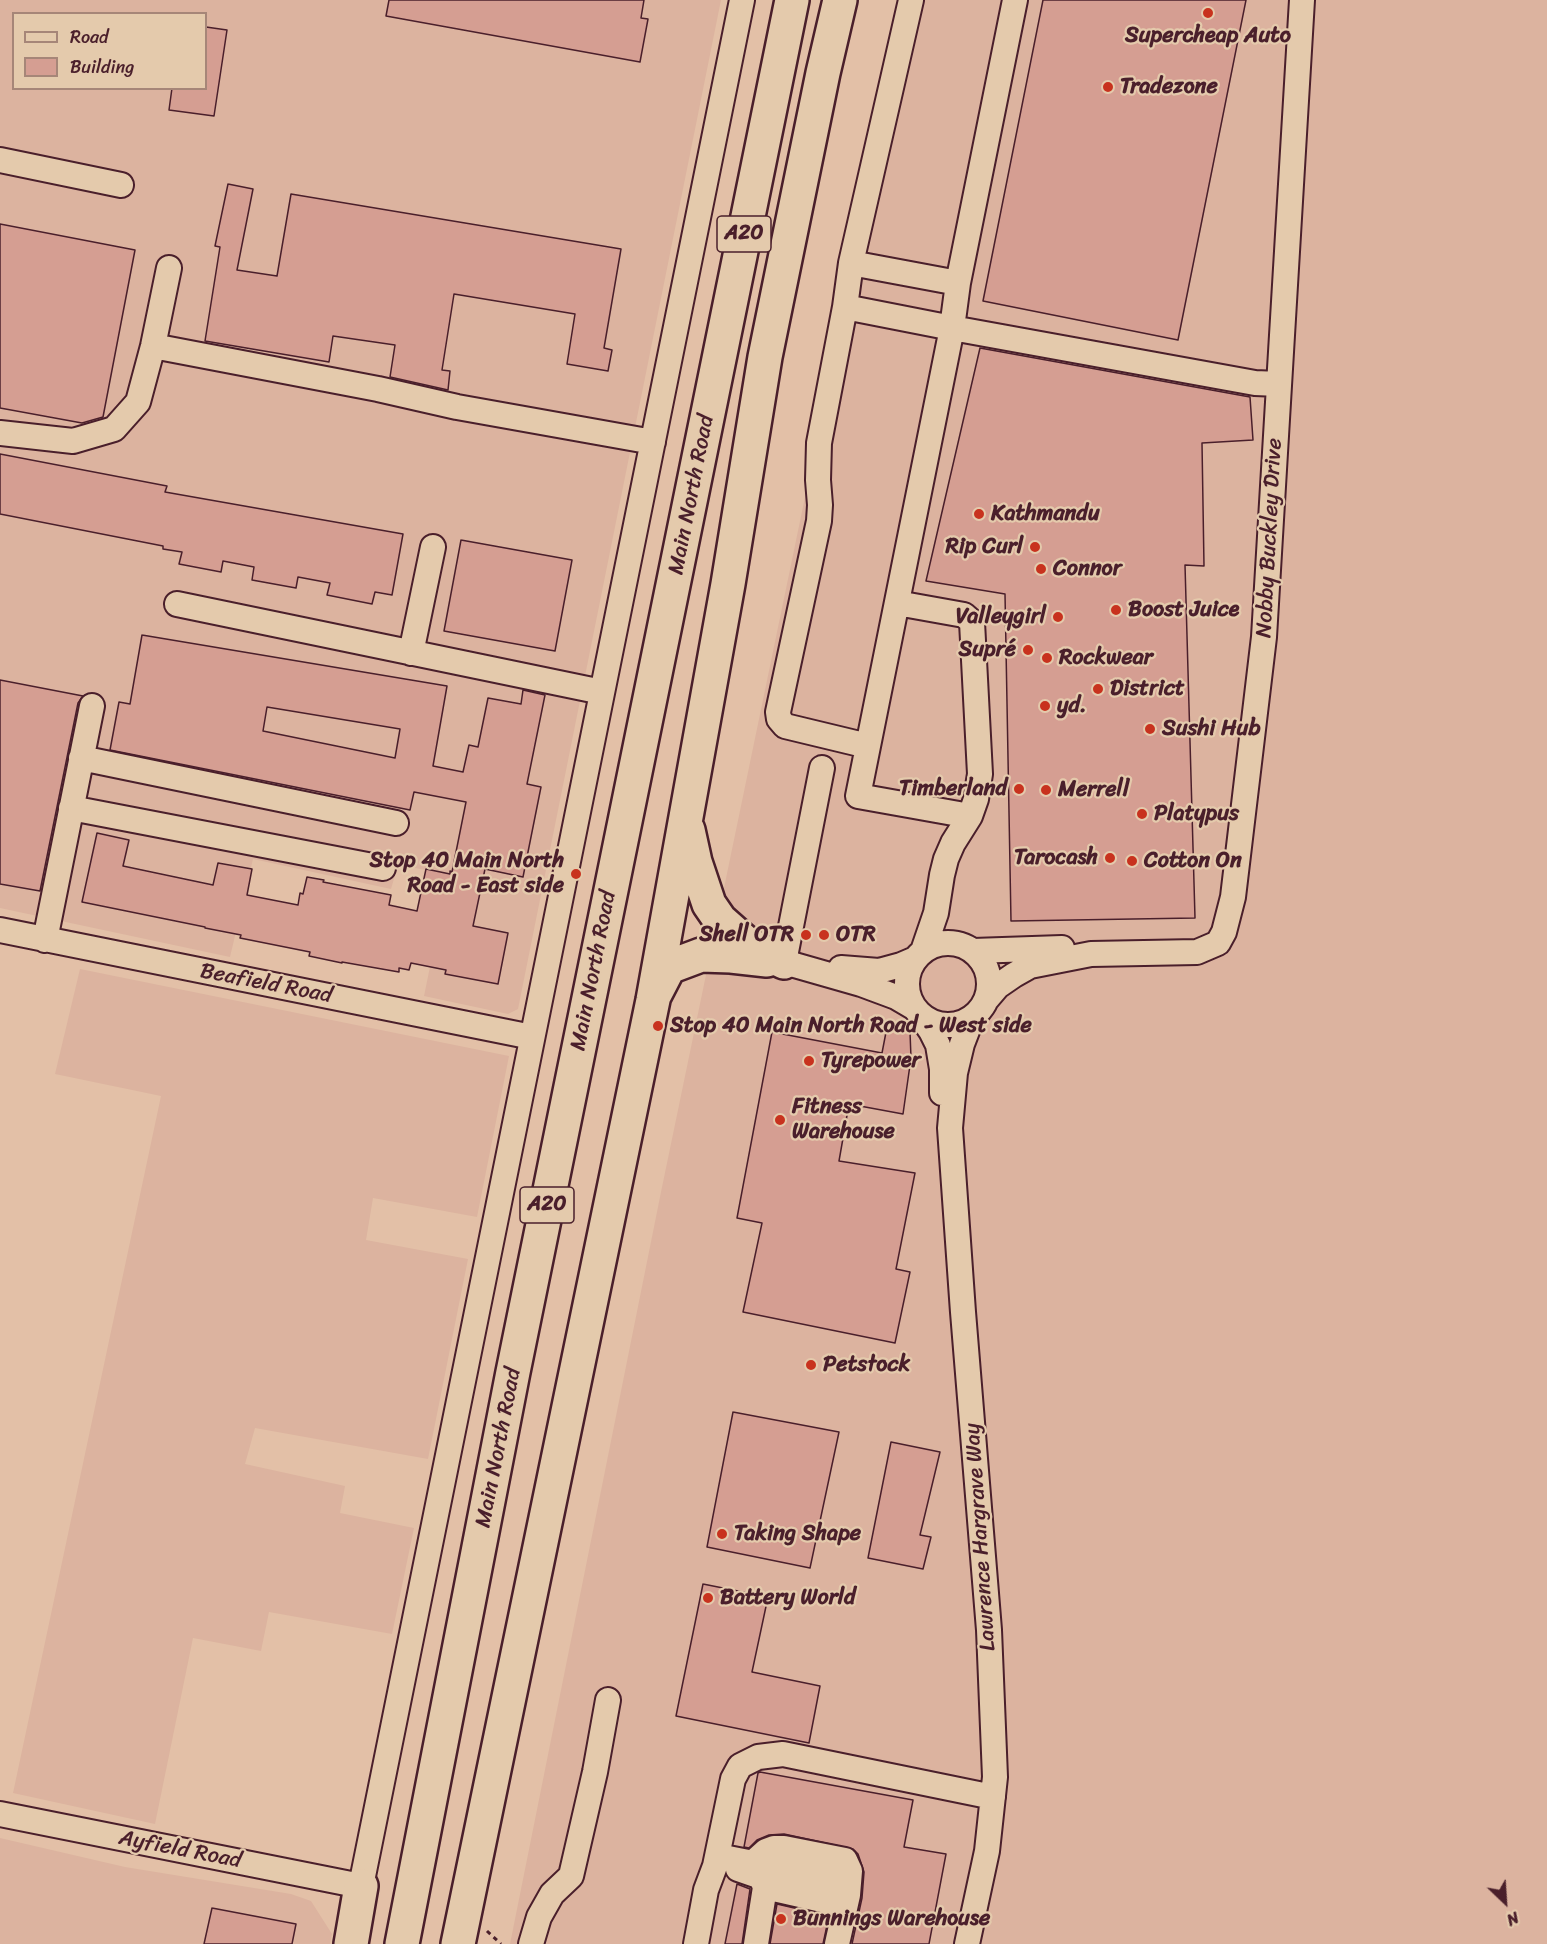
<!DOCTYPE html>
<html>
<head>
<meta charset="utf-8">
<style>
  body { margin:0 }
  #map { position:relative; width:1547px; height:1944px; overflow:hidden; background:#e3c0a7; font-family:Sriracha,sans-serif }
  canvas { display:block }
  .legend { position:absolute; left:12px; top:12px; width:195px; height:78px; box-sizing:border-box; background:#e4caac; border:2px solid #a68678; margin:0; padding:8px 10px; list-style:none; font-size:18px; color:#4a1f2b }
  .legend li { display:flex; align-items:center; gap:12px; height:30px }
  .legend b { width:30px; border:2px solid #a68678 }
  .north { position:absolute; left:1475px; top:1872px; width:60px; height:60px; -webkit-text-stroke:4px #e4caac; paint-order:stroke; rotate:155deg; font-size:16px; font-weight:700; line-height:24px; text-align:center; color:#4a1f2b }
  .north::after { content:''; display:block; margin:auto; width:21px; height:27px; background:#4a1f2b; clip-path:polygon(50% 0,100% 100%,50% 72%,0 100%) }
</style>
</head>
<body>
<div id="map">
<canvas width="1547" height="1944"></canvas>
<ul class="legend">
<li><b style="height:8px;background:#e4caac"></b>Road</li>
<li><b style="height:16px;background:#d59e92"></b>Building</li>
</ul>
<div class="north">N</div>
</div>
<script>
const g = document.querySelector('canvas').getContext('2d');
g.lineJoin = 'round';
function fill(path, color) { g.fillStyle = color; g.fill(path, 'evenodd'); }
const shape = rows => new Path2D(rows.map(r => 'M' + r).join(''));
function strokePath(path, color, width, dash) { g.strokeStyle = color; g.lineWidth = width; g.lineCap = dash ? 'butt' : 'round'; g.setLineDash(dash || []); g.stroke(path); }
function label(font, color, halo, rows, align = 'center') {
  g.font = font + ' Sriracha,sans-serif'; g.lineWidth = 4.5; g.setLineDash([]); g.textBaseline = 'middle'; g.strokeStyle = halo; g.fillStyle = color; for (const [text, x, y, turn = 0] of rows) {
    g.save(); g.translate(x, y); g.rotate((+turn || 0) * Math.PI / 180); g.textAlign = isNaN(turn) ? turn : align; if (halo) g.strokeText(text, 0, 0); g.fillText(text, 0, 0); g.restore();
  }
}
const built = shape([
  [0,0,721,0,518,1009,508,1014,424,996,449,874,398,865,391,889,253,859,230,957,0,908],
  [14,14,206,14,206,88,14,88],
  [908,0,1547,0,1547,1944,510,1944,661,1192],
  [80,969,509,1056,477,1217,373,1198,366,1240,468,1259,428,1459,255,1428,245,1464,345,1486,340,1513,414,1528,392,1634,269,1612,261,1651,193,1638,155,1824,13,1793,161,1096,55,1074],
  [0,1838,125,1867,291,1894,311,1901,332,1934,330,1944,0,1944]
]);
const building = shape([
  [389,0,644,0,641,18,648,19,640,62,386,16,389,0],
  [1043,0,1246,0,1178,340,983,301,1043,0],
  [206,27,227,30,214,116,169,110,172,88,206,88,206,27],
  [228,184,253,189,237,270,277,276,291,194,621,249,604,348,612,350,608,371,567,364,575,314,454,294,442,370,450,371,448,390,390,377,395,345,333,336,329,362,205,341,220,247,215,246,228,184],
  [0,224,135,250,103,417,82,423,0,408,0,224],
  [980,348,1250,397,1253,440,1202,443,1204,566,1185,565,1195,918,1011,921,1005,594,926,581,980,348],
  [0,454,167,486,165,492,403,534,392,595,375,592,372,604,327,595,330,583,298,577,296,588,252,580,254,567,223,561,221,572,179,564,182,552,163,549,163,546,0,514,0,454],
  [461,540,572,560,555,651,444,631,461,540],
  [142,635,447,686,433,766,463,772,469,745,478,747,488,698,521,704,523,690,545,695,527,784,541,787,523,877,485,869,473,926,508,933,498,984,445,974,446,970,411,963,409,970,399,968,399,972,342,962,342,963,309,956,310,952,240,938,241,935,205,928,205,927,82,902,97,833,129,840,123,866,213,885,218,863,252,869,247,895,298,905,300,893,303,894,307,877,324,880,323,882,391,895,389,905,417,911,426,869,450,874,450,871,452,872,466,802,414,792,410,810,110,750,119,702,130,704,142,635],
  [267,707,400,729,395,758,263,731,267,707],
  [0,680,83,696,78,703,40,891,0,884,0,680],
  [887,1027,910,1032,911,1058,903,1114,849,1104,839,1161,915,1173,896,1269,910,1272,895,1343,743,1312,762,1223,737,1218,772,1032,882,1053,887,1027],
  [733,1412,839,1432,810,1568,707,1547,733,1412],
  [891,1442,940,1452,920,1535,931,1537,923,1569,868,1558,891,1442],
  [703,1584,768,1597,752,1672,820,1686,809,1743,676,1716,703,1584],
  [760,1772,913,1800,904,1847,946,1854,929,1944,852,1944,862,1898,864,1872,858,1854,853,1849,784,1834,769,1835,757,1840,749,1848,744,1847,758,1773,760,1772],
  [737,1884,750,1889,742,1944,725,1944,737,1884],
  [777,1904,829,1916,823,1944,770,1944,777,1904],
  [212,1908,296,1924,292,1944,204,1944,212,1908]
]);
const path = shape([
  [487,1931,501,1944]
]);
const minor = shape([
  [911,0,851,263,958,283,1015,0],
  [0,160,121,185],
  [851,263,845,307,952,328,958,283],
  [845,307,819,443,818,480,820,505,819,521,778,712,779,719,785,726,868,746],
  [153,346,378,389,457,407,653,442],
  [0,433,73,441,114,429,138,402,153,346,169,268],
  [897,603,964,615,972,622,980,774,976,799,970,816],
  [177,604,602,692],
  [411,653,433,547],
  [81,758,396,823],
  [822,768,784,962,861,984,896,997,913,1007],
  [71,808,383,868],
  [0,930,532,1037],
  [45,940,92,706],
  '907 984a41 41 0 1 1 82 0a41 41 0 1 1-82 0Z',
  [923,951,936,913,942,875,946,859,953,843,970,816,858,796,952,328,1255,383,1279,384],
  [973,951,1062,948],
  [841,968,879,971,901,965,915,959],
  [986,1000,998,986,1014,975,1030,966,1091,954,1197,952,1218,943,1224,932,1233,897,1264,637,1302,0],
  [920,1015,931,1031,938,1045,942,1069,942,1093],
  [0,1814,361,1886,742,0],
  [718,1856,829,1878,840,1883,846,1889,848,1895,837,1944],
  [750,1863,756,1860,766,1851,774,1848,784,1848,845,1860,850,1871,848,1895],
  [738,1869,761,1877,765,1887,756,1944],
  [765,1887,831,1902,846,1900],
  [531,1944,539,1917,552,1894,571,1876,595,1772,608,1700],
  [696,1944,706,1890,715,1866,733,1779,740,1766,758,1757,783,1754,993,1797],
  [967,1944,987,1851,995,1777,989,1630,963,1312,950,1128,955,1073,962,1044,972,1018]
]);
const highway = shape([
  [688,830,695,862,709,904,720,920,746,943,784,962],
  [655,994,669,967,701,955,731,956,767,960],
  [351,1944,361,1886],
  [402,1944,513,1372,792,0],
  [458,1944,653,1000,728,584,765,357,823,73,840,0]
]);
const markers = [
  [1208,13,6,"#c8321e"],
  [1108,87,6,"#c8321e"],
  [979,514,6,"#c8321e"],
  [1035,547,6,"#c8321e"],
  [1041,569,6,"#c8321e"],
  [1116,610,6,"#c8321e"],
  [1058,617,6,"#c8321e"],
  [1028,650,6,"#c8321e"],
  [1047,658,6,"#c8321e"],
  [1098,689,6,"#c8321e"],
  [1045,706,6,"#c8321e"],
  [1150,729,6,"#c8321e"],
  [1019,789,6,"#c8321e"],
  [1046,790,6,"#c8321e"],
  [1142,814,6,"#c8321e"],
  [1110,858,6,"#c8321e"],
  [1132,861,6,"#c8321e"],
  [576,874,6,"#c8321e"],
  [806,935,6,"#c8321e"],
  [824,935,6,"#c8321e"],
  [658,1026,6,"#c8321e"],
  [809,1061,6,"#c8321e"],
  [780,1120,6,"#c8321e"],
  [811,1365,6,"#c8321e"],
  [722,1534,6,"#c8321e"],
  [708,1598,6,"#c8321e"],
  [781,1919,6,"#c8321e"]
];
const shields = [
  [744,234,54],
  [547,1205,54]
];
const shieldNames = [
  ["A20",744,234],
  ["A20",547,1205]
];
const poiNames = [
  ["Supercheap Auto",1208,36,"center"],
  ["Tradezone",1120,87],
  ["Kathmandu",991,514],
  ["Rip Curl",1023,547,"right"],
  ["Connor",1053,569],
  ["Boost Juice",1128,610],
  ["Valleygirl",1046,617,"right"],
  ["Supré",1016,650,"right"],
  ["Rockwear",1059,658],
  ["District",1110,689],
  ["yd.",1057,706],
  ["Sushi Hub",1162,729],
  ["Timberland",1007,789,"right"],
  ["Merrell",1058,790],
  ["Platypus",1154,814],
  ["Tarocash",1098,858,"right"],
  ["Stop 40 Main North",564,861,"right"],
  ["Road - East side",564,886,"right"],
  ["Cotton On",1144,861],
  ["Shell OTR",794,935,"right"],
  ["OTR",836,935],
  ["Stop 40 Main North Road - West side",670,1026],
  ["Tyrepower",821,1061],
  ["Fitness",792,1107],
  ["Warehouse",792,1132],
  ["Petstock",823,1365],
  ["Taking Shape",734,1534],
  ["Battery World",720,1598],
  ["Bunnings Warehouse",793,1919]
];
const streetNames = [
  ["Main North Road",692,495,-79],
  ["Nobby Buckley Drive",1270,538,-87],
  ["Main North Road",594,971,-79],
  ["Beafield Road",266,984,11],
  ["Main North Road",499,1448,-79],
  ["Lawrence Hargrave Way",981,1537,-94],
  ["Ayfield Road",180,1850,11]
];
fill(built, '#dcb39f');
fill(building, '#d59e92');
strokePath(building, '#4a1f2b', 1.5);
strokePath(minor, '#4a1f2b', 28);
strokePath(highway, '#4a1f2b', 38);
strokePath(path, '#4a1f2b', 3, [4.5, 4.5]);
strokePath(minor, '#e4caac', 24);
strokePath(highway, '#e4caac', 33);
for (const [x, y, r, color] of markers) { const dot = new Path2D(); dot.arc(x, y, r, 0, 2 * Math.PI); g.fillStyle = color; g.fill(dot); strokePath(dot, '#e4caac', 2); }
for (const [x, y, w] of shields) { const box = new Path2D(); box.roundRect(x - w / 2, y - 18, w, 36, 4.5); g.fillStyle = '#e4caac'; g.fill(box); strokePath(box, '#4a1f2b', 1.5); }
label('bold 21px', '#4a1f2b', null, shieldNames);
label('bold 22px', '#4a1f2b', '#e4caac', poiNames, 'left');
label('22px', '#4a1f2b', '#e4caac', streetNames);
</script>
</body>
</html>
